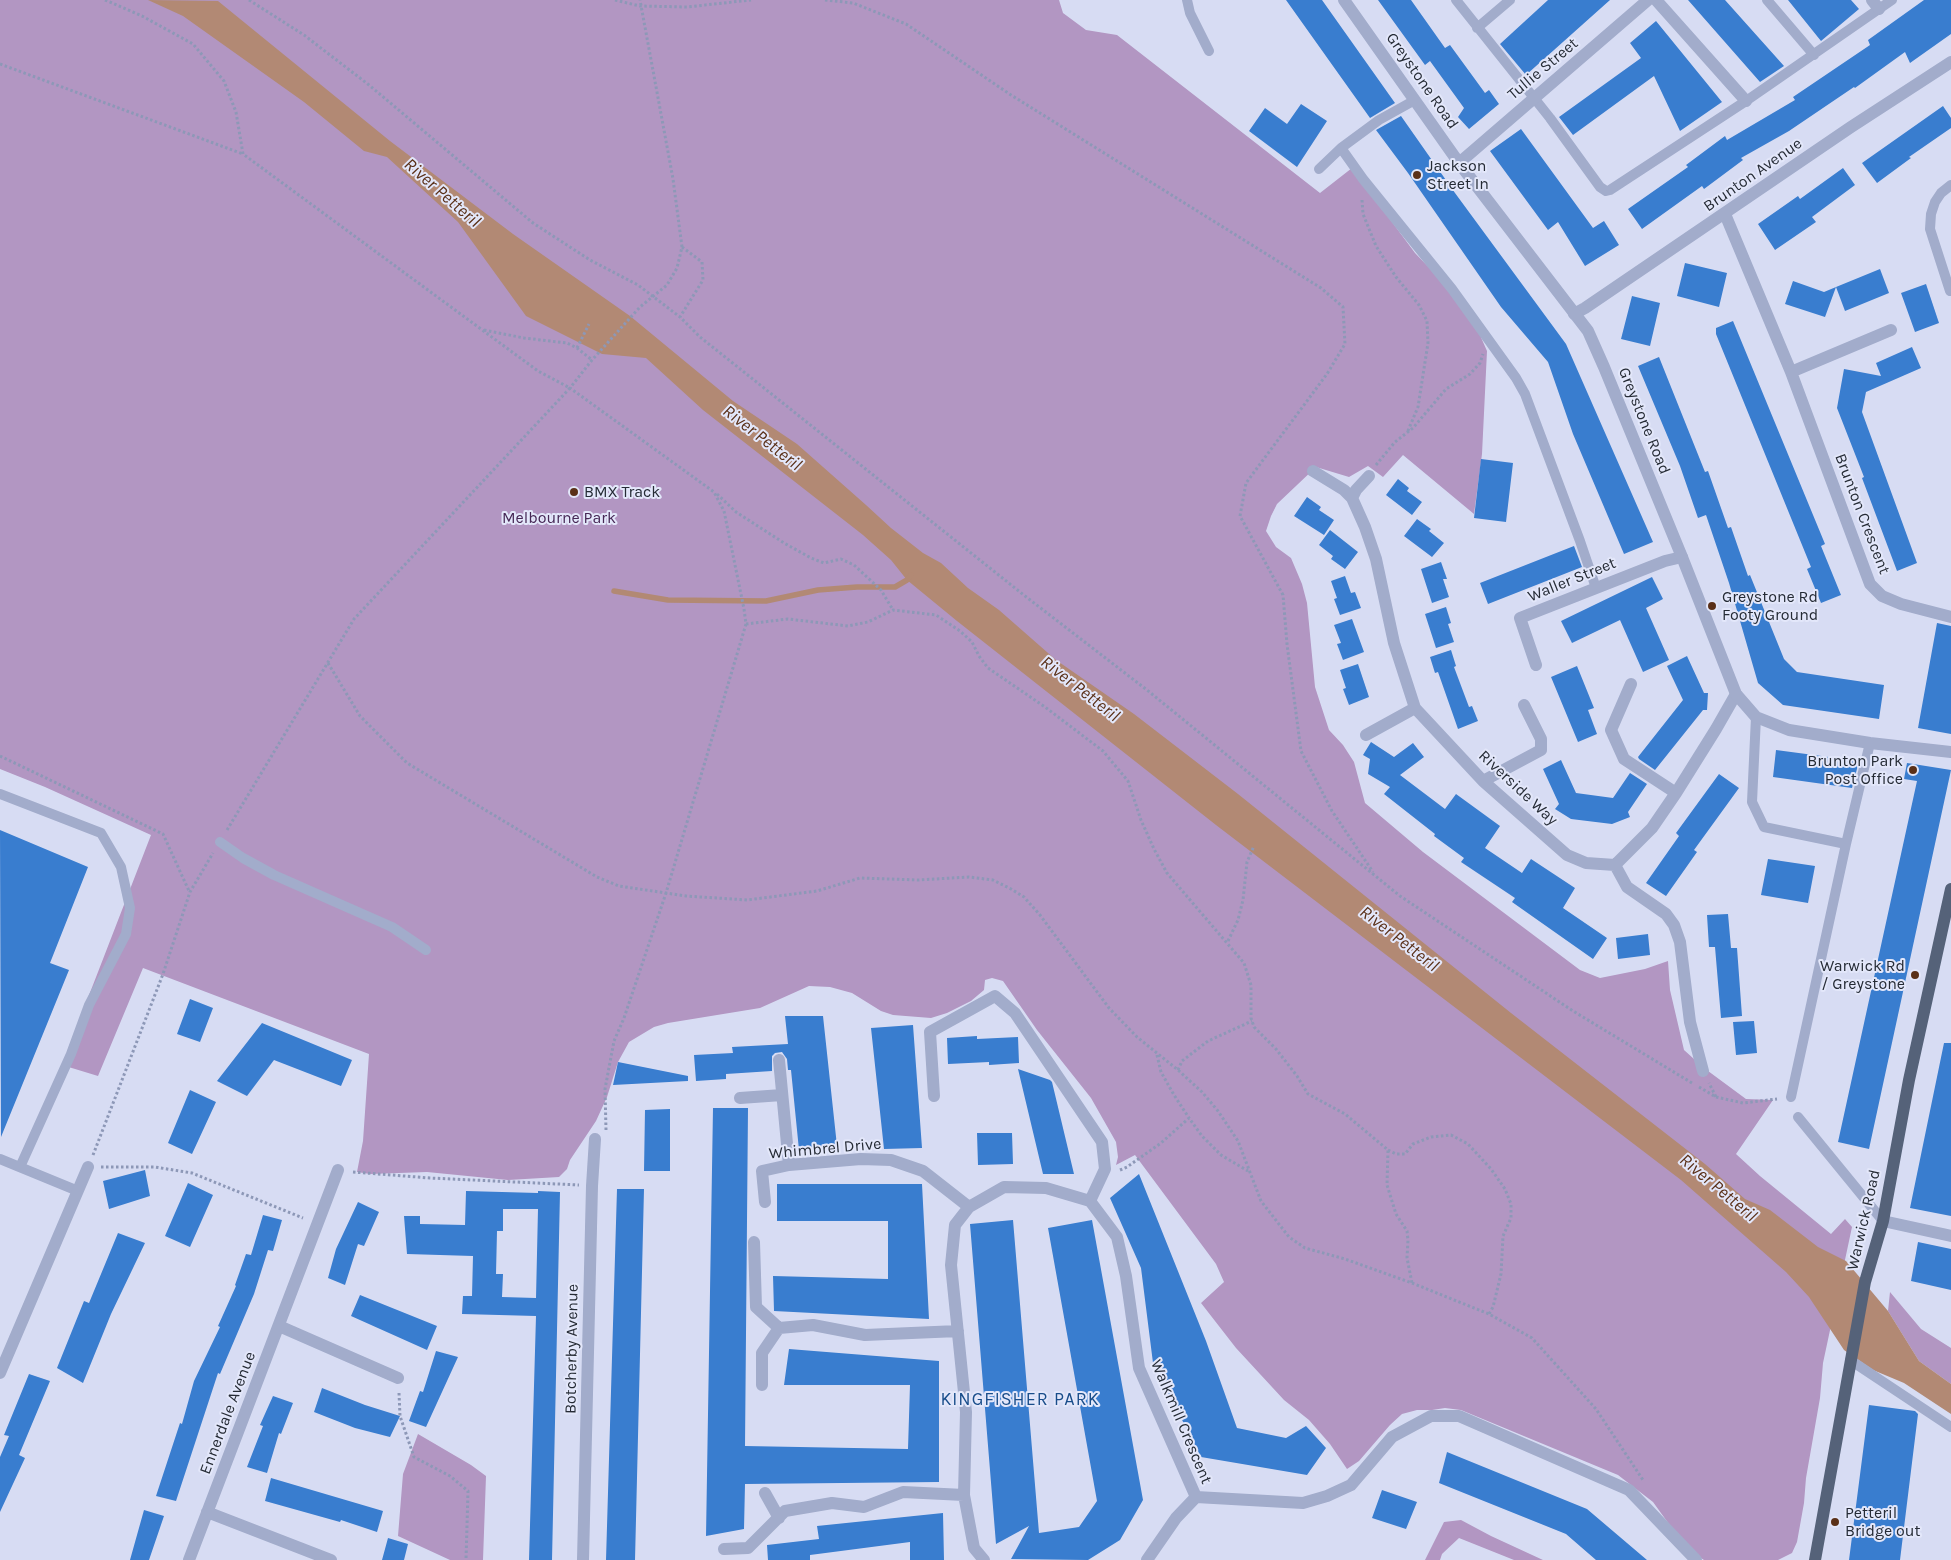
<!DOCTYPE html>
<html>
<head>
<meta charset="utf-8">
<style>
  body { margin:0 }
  canvas { display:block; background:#d7dcf3 }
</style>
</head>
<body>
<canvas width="1951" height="1560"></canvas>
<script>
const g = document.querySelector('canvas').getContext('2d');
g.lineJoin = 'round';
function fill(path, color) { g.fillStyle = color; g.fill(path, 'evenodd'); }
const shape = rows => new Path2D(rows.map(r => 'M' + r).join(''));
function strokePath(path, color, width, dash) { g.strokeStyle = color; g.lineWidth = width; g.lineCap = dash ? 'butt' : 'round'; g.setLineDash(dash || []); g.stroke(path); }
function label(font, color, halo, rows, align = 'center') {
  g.font = font + ' Karla,sans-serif'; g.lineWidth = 4; g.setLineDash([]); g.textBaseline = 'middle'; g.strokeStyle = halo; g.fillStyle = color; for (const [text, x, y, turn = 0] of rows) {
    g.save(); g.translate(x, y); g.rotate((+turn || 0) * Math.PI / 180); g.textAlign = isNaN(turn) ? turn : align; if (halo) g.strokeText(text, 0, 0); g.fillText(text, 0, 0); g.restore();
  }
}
const green = shape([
  [0,0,1059,0,1063,13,1086,30,1117,35,1320,193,1352,168,1415,253,1468,308,1487,351,1482,454,1474,514,1403,455,1383,477,1368,466,1349,477,1316,467,1277,504,1271,516,1266,531,1276,547,1291,558,1302,584,1307,603,1315,687,1329,730,1343,745,1354,762,1365,803,1423,852,1580,970,1600,978,1645,969,1668,961,1670,990,1684,1050,1704,1068,1746,1099,1773,1100,1736,1154,1760,1176,1831,1234,1845,1219,1852,1227,1823,1363,1820,1398,1806,1478,1804,1503,1797,1542,1792,1553,1778,1560,1704,1560,1687,1549,1653,1502,1618,1475,1461,1410,1445,1408,1432,1410,1417,1410,1402,1414,1390,1425,1359,1461,1347,1469,1330,1444,1309,1420,1284,1400,1236,1348,1201,1303,1224,1282,1216,1264,1135,1155,1116,1165,1118,1157,1116,1142,1091,1098,1037,1030,1003,981,992,978,985,980,984,990,971,1001,947,1013,931,1018,893,1015,881,1011,852,993,830,987,809,986,760,1008,668,1023,654,1027,629,1042,618,1062,607,1097,596,1121,570,1160,567,1169,559,1177,508,1180,427,1172,370,1174,357,1172,363,1141,369,1054,143,968,98,1076,62,1065,151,835,45,787,0,769],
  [1890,1292,1921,1329,1951,1348,1951,1384,1919,1361,1888,1311],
  [418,1434,471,1465,486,1476,483,1560,450,1560,398,1536,403,1474],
  [1461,1520,1491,1536,1543,1560,1514,1560,1459,1538,1442,1554,1440,1560,1425,1560,1444,1522]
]);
const water = shape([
  [148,0,218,1,390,141,513,234,630,316,733,401,797,444,866,505,891,528,923,553,941,563,968,588,999,610,1056,660,1134,714,1238,794,1511,1013,1705,1164,1745,1199,1770,1210,1818,1247,1846,1261,1888,1311,1919,1361,1951,1384,1951,1414,1904,1383,1873,1370,1844,1350,1809,1297,1786,1272,1681,1180,1216,825,957,621,907,580,891,560,863,535,703,410,646,358,602,354,526,316,458,222,387,157,364,151,304,102,183,16]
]);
const stream = shape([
  [614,591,668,600,766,601,818,590,857,587,895,587,907,580,911,575]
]);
const building = shape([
  [1286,0,1322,0,1395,103,1370,118],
  [1378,0,1411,0,1445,48,1450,45,1485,93,1489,90,1499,104,1469,129,1458,117,1464,108,1430,61,1425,65],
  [1548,0,1610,0,1526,75,1500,44],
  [1688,0,1725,0,1784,66,1760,82],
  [1788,0,1851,0,1859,9,1821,41],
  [1924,0,1951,0,1951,34,1910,63,1905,52,1855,88,1854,87,1789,131,1741,158,1743,160,1704,189,1702,186,1642,229,1628,209,1688,167,1686,165,1725,136,1727,140,1795,100,1793,97,1870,45,1868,40],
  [1656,21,1722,102,1680,131,1654,76,1573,135,1559,117,1641,58,1630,43],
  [1301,104,1327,121,1297,167,1249,131,1265,108,1287,124],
  [1943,106,1951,118,1951,128,1909,157,1911,158,1877,183,1862,163],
  [1401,116,1455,193,1566,344,1653,542,1624,554,1573,434,1548,362,1501,307,1408,173,1376,130],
  [1521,129,1593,228,1604,221,1619,245,1585,266,1558,222,1548,230,1490,151],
  [1843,168,1855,185,1812,217,1816,222,1775,250,1758,224,1798,196,1800,199],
  [1685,263,1727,273,1719,307,1677,296],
  [1880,269,1889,293,1845,311,1836,287],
  [1793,281,1824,292,1836,287,1825,317,1785,304],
  [1926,284,1939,323,1915,332,1901,293],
  [1632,296,1660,303,1650,346,1621,339],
  [1733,321,1825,544,1821,546,1841,595,1821,603,1807,569,1811,567,1716,334,1716,328],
  [1912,347,1921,368,1866,392,1862,412,1917,563,1897,571,1862,478,1864,477,1837,408,1844,369,1881,376,1876,363],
  [1659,357,1705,472,1708,471,1728,528,1731,527,1748,576,1750,575,1784,659,1797,672,1884,685,1879,719,1783,705,1758,683,1729,583,1706,515,1698,518,1680,466,1638,366],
  [1481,459,1513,463,1506,522,1474,518],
  [1398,479,1409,488,1407,491,1422,502,1412,515,1386,495],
  [1307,497,1321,507,1319,510,1334,520,1324,535,1294,516],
  [1417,519,1431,529,1429,531,1444,543,1432,557,1404,536],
  [1330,530,1358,552,1345,569,1331,559,1333,556,1319,545],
  [1574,546,1582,567,1488,604,1480,583],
  [1441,562,1447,579,1443,579,1449,597,1432,603,1421,569],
  [1345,576,1351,593,1355,592,1361,608,1340,615,1334,599,1337,598,1331,581],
  [1652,577,1663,599,1646,608,1669,660,1643,672,1620,620,1572,643,1561,621],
  [1446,607,1451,623,1448,624,1454,642,1436,648,1425,614],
  [1352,619,1364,652,1343,660,1337,644,1341,643,1334,625],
  [1937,623,1951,626,1951,734,1918,728],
  [1451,650,1456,666,1454,667,1469,707,1472,706,1478,721,1458,729,1438,672,1435,673,1430,657],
  [1687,656,1704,693,1708,693,1707,710,1703,710,1655,770,1639,759,1638,757,1683,700,1667,666],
  [1358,664,1369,697,1349,705,1343,689,1346,688,1340,670],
  [1577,666,1594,708,1588,710,1597,734,1578,742,1551,677],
  [1371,742,1394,757,1413,743,1424,757,1400,775,1445,809,1456,794,1500,826,1485,848,1522,873,1531,859,1575,888,1563,908,1607,938,1593,959,1512,902,1515,898,1461,862,1464,858,1434,836,1435,834,1384,794,1390,787,1368,774,1370,759,1363,755],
  [1776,750,1859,761,1852,788,1773,777],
  [1561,760,1576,793,1613,798,1630,773,1647,784,1628,812,1630,817,1612,824,1571,819,1555,809,1559,804,1543,769],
  [1907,763,1951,770,1869,1149,1838,1142,1917,781,1904,779],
  [1719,774,1739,788,1694,850,1697,852,1666,896,1646,883,1679,836,1676,833],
  [0,830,88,867,50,963,69,970,1,1137],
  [1768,859,1815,866,1808,903,1761,895],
  [1728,914,1731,948,1737,948,1742,1016,1721,1018,1715,947,1709,947,1707,915],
  [1648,934,1650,955,1618,959,1616,938],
  [190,999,213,1008,200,1042,177,1034],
  [785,1016,823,1016,837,1146,799,1150,791,1070,788,1070,787,1059,782,1052,775,1053,772,1056,772,1071,726,1074,726,1079,696,1081,694,1055,733,1053,732,1047,788,1044],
  [1754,1021,1757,1053,1736,1055,1733,1022],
  [262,1023,352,1060,341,1086,274,1060,247,1096,217,1081],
  [913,1025,922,1148,884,1149,871,1028],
  [977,1036,977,1039,1018,1037,1019,1063,989,1065,989,1062,948,1064,947,1038],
  [1944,1043,1951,1043,1951,1216,1910,1208],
  [618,1062,688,1076,688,1081,613,1085],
  [1018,1069,1050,1080,1052,1082,1074,1174,1043,1174],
  [190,1090,216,1102,192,1154,168,1143],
  [713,1108,748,1108,745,1446,908,1449,910,1385,784,1385,789,1349,939,1361,939,1482,745,1484,744,1529,706,1536],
  [670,1109,670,1171,644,1171,645,1110],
  [977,1133,1012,1133,1013,1164,978,1165],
  [145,1170,150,1196,109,1209,103,1181],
  [1139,1174,1206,1341,1237,1428,1286,1438,1306,1426,1326,1448,1307,1475,1201,1457,1153,1363,1141,1268,1110,1198],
  [188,1183,213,1195,190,1247,165,1236],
  [777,1184,922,1184,929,1319,774,1311,773,1276,888,1279,888,1221,777,1221],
  [617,1189,644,1189,635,1560,606,1560],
  [466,1191,538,1193,538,1191,560,1192,552,1560,529,1560,536,1316,462,1314,463,1296,472,1296,473,1256,407,1254,404,1216,420,1216,420,1224,465,1225],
  [503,1209,538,1209,536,1298,502,1297,503,1274,496,1274,497,1231,503,1231],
  [358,1202,379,1212,364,1246,358,1244,345,1285,328,1278,336,1249],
  [263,1215,282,1220,273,1251,268,1250,254,1294,220,1374,218,1373,176,1501,156,1496,180,1423,182,1424,194,1381,220,1327,218,1326,236,1286,235,1285,246,1254,251,1255],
  [1013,1220,1039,1533,1079,1527,1097,1501,1048,1228,1092,1220,1143,1500,1120,1540,1088,1560,1011,1559,1029,1526,996,1544,970,1224],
  [118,1233,145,1243,111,1314,83,1383,57,1368,84,1301,89,1303],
  [1918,1242,1951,1249,1951,1290,1911,1281],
  [360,1295,437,1326,427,1350,351,1316],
  [436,1351,458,1357,426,1427,409,1421,420,1391,423,1392],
  [29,1374,50,1381,19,1455,25,1458,0,1512,0,1457,9,1436,4,1435],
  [322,1388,365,1405,400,1416,390,1437,355,1428,314,1412],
  [273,1396,293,1403,281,1434,279,1433,267,1473,247,1467,263,1426,260,1425],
  [1869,1405,1915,1411,1918,1414,1900,1560,1849,1560],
  [1447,1452,1587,1509,1647,1560,1596,1560,1566,1534,1439,1483],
  [271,1478,383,1511,377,1532,341,1520,340,1522,265,1501],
  [1382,1490,1417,1502,1406,1529,1372,1518],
  [144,1510,164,1516,149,1560,130,1560],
  [943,1513,944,1560,910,1560,910,1542,810,1555,810,1560,768,1560,767,1545,819,1539,817,1526],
  [388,1538,408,1544,404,1560,382,1560]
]);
const path = shape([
  [105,0,142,16,193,44,224,81,236,112,243,154,538,371,570,388,354,619,227,830],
  [249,0,304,35,369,85,533,223,590,260,638,285,680,317],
  [615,0,640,6,687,7,751,0],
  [825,0,853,3,906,24,1011,95,1321,288,1343,307,1345,344,1327,374,1246,483,1240,516,1283,595,1287,644,1301,751,1332,811,1373,872],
  [0,64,243,154],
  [1362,200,1363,214,1376,246,1396,277,1419,305,1427,321,1428,343,1418,407,1407,433],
  [682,247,702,262,703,280,680,317,700,337,1025,596,1147,690,1400,896,1573,1011,1692,1083],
  [484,330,524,338,567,343,577,348,592,360],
  [577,348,589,324],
  [1376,465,1395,442,1413,428,1446,389,1470,374,1480,363,1483,354],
  [717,494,736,512,784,543,811,558,824,563,841,559,854,565,881,590,893,610],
  [746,624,788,619,848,626,868,622,893,610,936,615,960,631,972,642,979,656,988,668,1045,707,1103,751,1128,781,1141,820,1154,849,1167,873,1244,963,1251,985,1251,1018,1254,1027,1276,1049,1297,1076,1308,1094,1345,1114,1388,1150,1387,1185,1396,1214,1407,1231,1408,1240,1407,1258,1412,1283],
  [328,663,360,716,407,763,597,877,619,886,686,896,747,900,817,891,860,878,918,880,969,877,993,880,1011,889,1024,897,1040,915,1109,1008,1137,1037,1178,1070,1202,1092,1218,1111,1238,1141,1261,1201,1289,1237,1305,1248,1345,1259,1412,1283,1489,1314,1532,1338,1596,1409,1643,1480],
  [0,756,163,834,189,891],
  [1228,941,1238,920,1243,900,1247,862,1254,846],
  [1157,1055,1161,1072,1174,1095,1189,1118],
  [1178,1070,1182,1061,1208,1041,1252,1021],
  [1699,1087,1716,1097,1709,1083],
  [1716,1097,1743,1103,1777,1099],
  [606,1130,605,1089,614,1041,624,1018,666,893,746,624,744,609,724,511,714,492,570,388,592,360,640,307,667,285,677,268,682,247,673,179,640,0],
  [1388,1150,1396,1154,1405,1154,1413,1144,1431,1137,1451,1135,1468,1144,1491,1169,1505,1189,1511,1204,1511,1218,1503,1236,1501,1274,1493,1307,1489,1314],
  [93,1155,163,974,190,892,213,853],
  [101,1167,155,1167,192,1173,303,1218],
  [1120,1170,1127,1167,1161,1143,1189,1118,1202,1136,1221,1155,1248,1171],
  [353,1172,430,1178,579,1185],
  [399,1393,400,1416,414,1457,450,1476,468,1491,466,1560]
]);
const service = shape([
  [1187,0,1190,13,1209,51],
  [1456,0,1550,118,1600,187,1606,191,1610,190,1746,101,1892,0],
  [1767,0,1814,55],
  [1477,28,1510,0],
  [1341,148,1363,179,1452,289,1516,378,1525,394,1580,541,1596,588],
  [1319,169,1341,148,1379,120,1415,100],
  [1950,291,1930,229,1931,214,1935,202,1941,193,1951,185],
  [1756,717,1752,802,1764,827,1846,844],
  [0,794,101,833,121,867,130,908,126,934,89,1005,71,1054,20,1167],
  [220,842,243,858,274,875,392,927,426,950],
  [1791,1097,1846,844,1870,743],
  [1798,1117,1883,1221],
  [0,1159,78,1191],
  [1850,1360,1951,1427]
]);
const minor = shape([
  [1656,0,1746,101],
  [1872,0,1879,9],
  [1459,163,1648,0],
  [1725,214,1791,372,1870,584,1882,596,1901,604,1951,617],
  [1574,314,1585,308,1851,127,1951,62],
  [1791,372,1891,330],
  [1313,471,1344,490,1352,498,1365,527,1376,559,1394,643,1415,708,1483,781,1567,855,1586,863,1615,865],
  [1352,498,1356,490,1369,476],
  [1536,665,1520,618,1665,561,1682,557],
  [1631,684,1611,730,1624,759,1676,793],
  [1366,735,1415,708],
  [1483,781,1541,750,1541,739,1524,705],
  [779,1060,789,1165],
  [1703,1071,1690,1022,1680,942,1674,925,1666,914,1627,887,1615,865,1652,828,1676,793,1716,729,1736,694],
  [934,1096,930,1032,995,996,1015,1013,1102,1142,1105,1169,1090,1201],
  [740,1098,782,1095],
  [765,1202,762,1171,789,1165,861,1159,891,1160,923,1171,969,1207],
  [1883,1221,1951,1236],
  [754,1242,756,1307,779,1328],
  [279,1326,398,1378],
  [0,1373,88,1167],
  [762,1385,762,1353,779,1328,813,1325,865,1335,958,1331],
  [765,1493,779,1518],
  [207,1512,331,1560],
  [724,1549,748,1548,785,1511,832,1503,864,1507,903,1492,964,1495],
  [189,1560,338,1170],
  [583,1560,592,1186,595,1139],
  [984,1560,974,1548,964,1495,966,1412,951,1265,955,1225,969,1207,1004,1187,1046,1188,1090,1201,1117,1237,1126,1276,1139,1368,1196,1497],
  [1147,1560,1176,1518,1196,1497,1303,1503,1327,1496,1351,1485,1392,1437,1431,1416,1459,1416,1629,1490,1696,1560]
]);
const tertiary = shape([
  [1344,0,1459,163,1588,331,1604,367,1682,557,1736,694,1756,717,1789,730,1870,743,1951,752]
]);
const primary = shape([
  [1815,1560,1865,1282,1883,1221,1909,1080,1951,889]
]);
const markers = [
  [1417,175,5,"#5a3018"],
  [574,492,5,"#5a3018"],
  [1712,606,5,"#5a3018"],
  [1913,770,5,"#5a3018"],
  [1915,975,5,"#5a3018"],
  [1835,1522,5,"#5a3018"]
];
const streetNames = [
  ["Tullie Street",1543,69,-40],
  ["Greystone Road",1422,81,55],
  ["Brunton Avenue",1753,175,-35],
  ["Greystone Road",1644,421,68],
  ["Brunton Crescent",1862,514,69],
  ["Waller Street",1572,580,-22],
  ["Riverside Way",1518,788,43],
  ["Whimbrel Drive",825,1149,-5],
  ["Warwick Road",1864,1220,-77],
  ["Botcherby Avenue",572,1349,-89],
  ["Ennerdale Avenue",228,1413,-69],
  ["Walkmill Crescent",1181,1422,67]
];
const poiNames = [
  ["Jackson",1427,166],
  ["Street In",1427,184],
  ["BMX Track",584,492],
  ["Greystone Rd",1722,597],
  ["Footy Ground",1722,615],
  ["Brunton Park",1903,761,"right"],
  ["Post Office",1903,779,"right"],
  ["Warwick Rd",1905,966,"right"],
  ["/ Greystone",1905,984,"right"],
  ["Petteril",1845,1513],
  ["Bridge out",1845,1531]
];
const parkNames = [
  ["Melbourne Park",559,518]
];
const waterNames = [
  ["River Petteril",442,193,41],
  ["River Petteril",762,438,38],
  ["River Petteril",1080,689,38],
  ["River Petteril",1399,939,38],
  ["River Petteril",1718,1188,40]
];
const neighbourhoodNames = [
  ["KINGFISHER PARK",1020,1400]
];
fill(green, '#b296c2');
fill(water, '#b28974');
strokePath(stream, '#b28974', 5.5);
fill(building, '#397dcf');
strokePath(path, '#8d98b7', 3, [2.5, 2.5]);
strokePath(service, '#a2accb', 10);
strokePath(minor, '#a2accb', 12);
strokePath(tertiary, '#a2accb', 12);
strokePath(primary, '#556279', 12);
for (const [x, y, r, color] of markers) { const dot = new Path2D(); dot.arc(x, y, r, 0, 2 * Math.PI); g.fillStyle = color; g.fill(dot); strokePath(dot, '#e3e7fa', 2); }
label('16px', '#252b35', '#e3e7fa', streetNames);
label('16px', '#252b35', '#e3e7fa', poiNames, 'left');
label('16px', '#462755', '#e3e7fa', parkNames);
label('italic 18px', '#5a3018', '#e3e7fa', waterNames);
g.letterSpacing = '1px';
label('18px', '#194d8a', '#e3e7fa', neighbourhoodNames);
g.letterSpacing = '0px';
</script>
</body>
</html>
